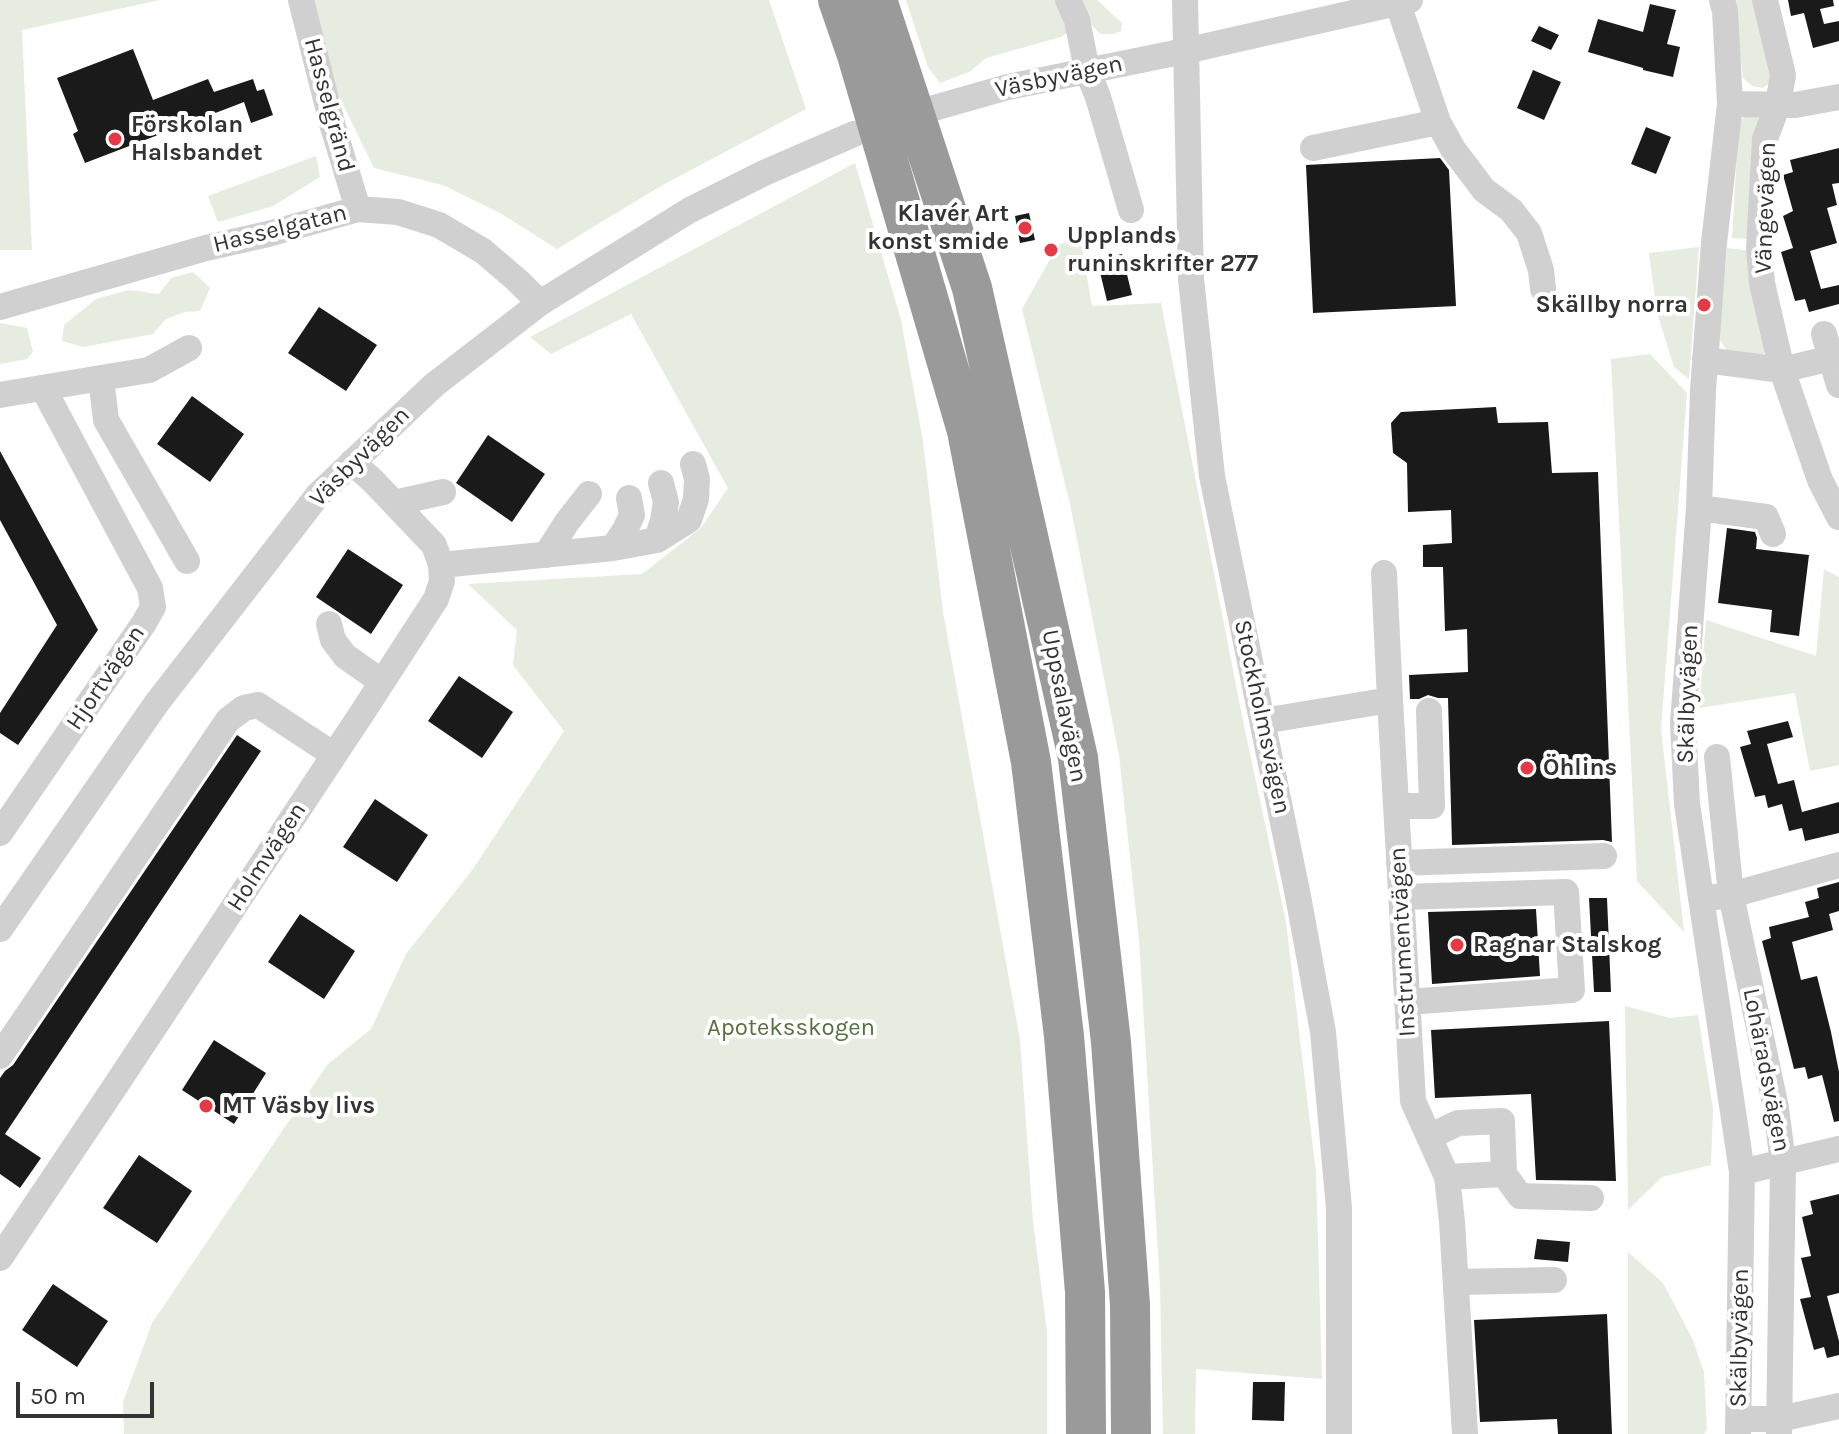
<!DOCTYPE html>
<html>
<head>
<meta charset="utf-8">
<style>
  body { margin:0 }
  #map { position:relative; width:1839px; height:1434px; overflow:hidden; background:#fff; font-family:Karla,sans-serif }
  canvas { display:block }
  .scale { position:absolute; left:16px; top:1382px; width:138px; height:36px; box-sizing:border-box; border:4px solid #333; border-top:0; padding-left:10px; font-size:24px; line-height:28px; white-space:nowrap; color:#333; -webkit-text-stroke:6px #fff; paint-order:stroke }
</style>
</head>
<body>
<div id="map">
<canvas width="1839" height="1434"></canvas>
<div class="scale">50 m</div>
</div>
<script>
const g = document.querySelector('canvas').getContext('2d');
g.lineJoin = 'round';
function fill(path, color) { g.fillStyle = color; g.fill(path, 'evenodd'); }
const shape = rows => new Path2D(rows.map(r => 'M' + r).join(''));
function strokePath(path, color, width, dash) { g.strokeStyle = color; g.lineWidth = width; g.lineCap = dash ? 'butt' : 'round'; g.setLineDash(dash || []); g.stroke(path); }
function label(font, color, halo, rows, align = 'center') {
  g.font = font + ' Karla,sans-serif'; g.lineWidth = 8; g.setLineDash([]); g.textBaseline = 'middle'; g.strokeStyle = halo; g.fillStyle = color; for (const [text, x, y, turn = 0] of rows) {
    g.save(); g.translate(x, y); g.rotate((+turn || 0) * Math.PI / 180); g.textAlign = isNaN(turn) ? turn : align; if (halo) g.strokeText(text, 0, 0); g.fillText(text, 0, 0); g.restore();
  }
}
const green = shape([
  [0,0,160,0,22,30,32,250,0,250],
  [309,0,769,0,806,109,659,187,557,249,500,213,443,185,374,168,334,86],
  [906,0,1058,0,1067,33,1061,37,986,58,971,71,940,83,928,67],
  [1082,0,1097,0,1122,23,1121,31,1114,34,1100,34,1090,23],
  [1733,0,1757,0,1771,82,1763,88,1752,86,1743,78],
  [1748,115,1757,116,1762,124,1750,239,1732,238,1739,121],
  [316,156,320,177,273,206,218,222,208,196],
  [855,163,901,320,923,441,943,612,1020,1040,1033,1221,1047,1332,1047,1434,124,1434,123,1402,152,1323,327,1065,371,1029,406,954,473,869,564,731,513,665,517,630,468,584,642,574,701,528,728,488,631,314,551,354,530,337],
  [1080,237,1092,306,1161,303,1242,716,1286,922,1316,1173,1322,1379,1196,1369,1195,1434,1163,1434,1160,1286,1139,940,1119,755,1070,504,1022,309,1058,245],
  [1699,247,1689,379,1674,367,1657,313,1649,253],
  [1727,248,1751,251,1769,339,1764,354,1753,358,1728,352,1719,339],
  [193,272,210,288,200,311,184,312,166,319,153,334,83,347,62,341,64,325,96,299,129,290,159,294,171,278],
  [0,323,27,328,33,352,27,359,0,364],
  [1650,354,1687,393,1661,729,1684,932,1637,881,1611,359],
  [1824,569,1839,577,1839,765,1810,771,1795,693,1699,708,1706,620,1816,656],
  [1625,1006,1670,1018,1698,1015,1713,1109,1711,1165,1662,1177,1628,1210],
  [1628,1252,1663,1283,1692,1338,1704,1372,1707,1430,1704,1434,1628,1434]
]);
const building = shape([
  [1788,0,1833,0,1834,6,1820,9,1824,24,1839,21,1839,41,1813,48,1804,13,1791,16],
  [1650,4,1676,10,1667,44,1680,47,1673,77,1643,70,1643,68,1588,52,1598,19,1643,32],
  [1539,26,1559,35,1551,50,1531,41],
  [133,49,153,100,208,79,214,92,253,79,257,91,264,89,273,115,251,123,244,102,85,163,73,134,78,131,57,78],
  [1533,70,1561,82,1544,120,1517,108],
  [1646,127,1671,137,1656,174,1631,164],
  [1839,148,1839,183,1832,184,1837,205,1827,208,1837,243,1810,251,1821,289,1839,285,1839,304,1809,312,1805,299,1795,301,1781,252,1793,248,1783,216,1793,211,1783,175,1793,172,1790,160],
  [1440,158,1449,170,1456,306,1313,313,1306,165],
  [1029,213,1035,240,1020,243,1015,216],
  [1122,254,1132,295,1107,301,1097,260],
  [319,307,377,345,346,391,288,353],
  [192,396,244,434,210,482,157,444],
  [1496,407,1498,423,1548,422,1552,473,1598,472,1612,842,1603,840,1452,845,1448,698,1438,698,1428,695,1419,699,1410,699,1409,675,1468,672,1467,629,1445,631,1443,567,1423,567,1423,545,1452,543,1451,510,1408,512,1407,463,1393,453,1391,423,1401,412],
  [488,435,545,474,512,522,456,483],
  [0,451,98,630,18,745,0,733,0,713,57,625,0,520],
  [1727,528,1755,532,1757,538,1756,549,1809,555,1799,636,1770,632,1772,610,1718,603],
  [348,549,403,585,371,634,316,597],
  [459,676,513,712,482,758,428,721],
  [1788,721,1793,737,1767,744,1778,784,1794,780,1802,812,1839,802,1839,833,1805,841,1802,828,1789,831,1782,804,1768,808,1765,795,1755,797,1740,747,1751,744,1747,731],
  [237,735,261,751,5,1134,41,1158,20,1188,0,1174,0,1078,5,1071,13,1065],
  [375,799,428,835,397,882,343,847],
  [1839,882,1839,911,1829,914,1833,930,1792,942,1801,980,1817,976,1831,1032,1839,1072,1839,1121,1834,1122,1822,1075,1808,1079,1805,1067,1794,1069,1762,941,1771,938,1769,927,1809,917,1805,902,1819,898,1817,888],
  [1589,898,1607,898,1611,992,1594,992],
  [1536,909,1540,976,1432,984,1428,912],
  [300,914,355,951,324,999,268,962],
  [1609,1021,1616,1181,1536,1180,1531,1094,1435,1098,1431,1030],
  [214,1040,266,1073,234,1124,182,1090],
  [139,1155,192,1191,157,1243,103,1208],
  [1839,1194,1839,1293,1827,1296,1839,1341,1839,1355,1827,1358,1824,1347,1814,1350,1800,1299,1811,1297,1801,1258,1811,1256,1802,1217,1813,1214,1810,1201],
  [1537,1239,1570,1242,1568,1262,1534,1259],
  [53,1284,108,1321,77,1367,22,1330],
  [1607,1314,1612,1434,1558,1434,1557,1419,1480,1422,1474,1320],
  [1253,1382,1285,1382,1284,1421,1252,1420]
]);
const minor = shape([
  [301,0,333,127,358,209],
  [1068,0,1077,20,1087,70,1098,97,1131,210],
  [1185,0,1191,279,1212,476,1298,896,1323,1032,1339,1208,1339,1434],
  [1722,0,1725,11,1730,104,1714,243,1703,390,1699,508,1683,723,1687,804,1742,1172,1738,1434],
  [1765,0,1783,75,1778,104,1765,139,1759,248,1762,283,1782,370,1820,480,1839,517],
  [1398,4,1438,122,1453,149,1484,190,1511,210,1529,233,1541,270,1543,289],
  [1730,104,1795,105,1839,97],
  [934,108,1008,87,1185,51,1410,0],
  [1313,148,1438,122],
  [0,307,206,248,268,234,358,209,398,212,439,225,483,251,518,281,540,303],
  [1824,334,1839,385],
  [1705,360,1782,370,1839,356],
  [101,378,106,420,187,561],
  [0,395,149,370,189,348],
  [394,503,443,492],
  [1699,508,1766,517,1773,534],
  [657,540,663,520,666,502,661,483],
  [613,548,625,530,632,515,629,498],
  [546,555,567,522,589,494],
  [441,565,613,548,657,540,689,520,696,499,697,479,693,464],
  [1384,573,1390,700],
  [329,624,333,640,345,656,382,682],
  [1263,721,1390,700,1413,1101,1447,1177,1452,1222,1465,1434],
  [1717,757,1731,895,1776,1108,1783,1163,1779,1434],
  [1396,806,1432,806,1429,711],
  [0,833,144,623,153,607,150,588,43,388],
  [1399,863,1604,856],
  [1401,897,1566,892,1572,990,1407,1002],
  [1715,897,1731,895,1839,865],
  [0,929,156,704,318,495,434,385,540,303,690,210,764,173,854,134],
  [0,1056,228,720,244,708,258,705,334,755],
  [1429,1137,1458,1123,1502,1121,1504,1174,1447,1177],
  [1742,1172,1839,1149],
  [1504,1174,1520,1196,1591,1198],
  [0,1258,112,1091,364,710,436,599,442,581,441,565,434,545,373,481,352,462],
  [1456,1282,1554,1280],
  [1739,1419,1779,1419,1839,1406]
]);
const highway = shape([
  [838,0,857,55,967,431,1031,762,1064,1036,1085,1292,1086,1434],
  [877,0,972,288,1078,758,1111,1042,1130,1305,1131,1434]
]);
const markers = [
  [115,139,8,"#e63946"],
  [1025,228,8,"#e63946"],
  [1051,250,8,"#e63946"],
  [1704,305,8,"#e63946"],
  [1527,768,8,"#e63946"],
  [1457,945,8,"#e63946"],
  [206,1106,8,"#e63946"]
];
const streetNames = [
  ["Väsbyvägen",1059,77,-12],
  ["Hasselgränd",329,105,75],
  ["Vängevägen",1766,208,-88],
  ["Hasselgatan",280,229,-14],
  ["Väsbyvägen",360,457,-45],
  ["Hjortvägen",106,678,-56],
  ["Skälbyvägen",1688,694,-88],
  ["Uppsalavägen",1064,706,79],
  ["Stockholmsvägen",1262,717,78],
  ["Holmvägen",267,857,-57],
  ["Instrumentvägen",1403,942,-93],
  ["Lohäradsvägen",1766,1070,79],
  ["Skälbyvägen",1740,1338,-89]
];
const poiNames = [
  ["Förskolan",131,125],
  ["Halsbandet",131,153],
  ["Klavér Art",1009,214,"right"],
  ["konst smide",1009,242,"right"],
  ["Upplands",1067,236],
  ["runinskrifter 277",1067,264],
  ["Skällby norra",1688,305,"right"],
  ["Öhlins",1543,768],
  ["Ragnar Stalskog",1473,945],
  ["MT Väsby livs",222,1106]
];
const parkNames = [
  ["Apoteksskogen",791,1028]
];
fill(green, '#e6ecdf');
fill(building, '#1a1a1a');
strokePath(minor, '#d0d0d0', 26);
strokePath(highway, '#9a9a9a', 40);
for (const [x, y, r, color] of markers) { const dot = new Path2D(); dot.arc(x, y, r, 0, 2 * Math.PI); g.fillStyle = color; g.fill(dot); strokePath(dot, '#fff', 3); }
label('24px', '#333', '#fff', streetNames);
label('bold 24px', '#333', '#fff', poiNames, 'left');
label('24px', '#56703f', '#fff', parkNames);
</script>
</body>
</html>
